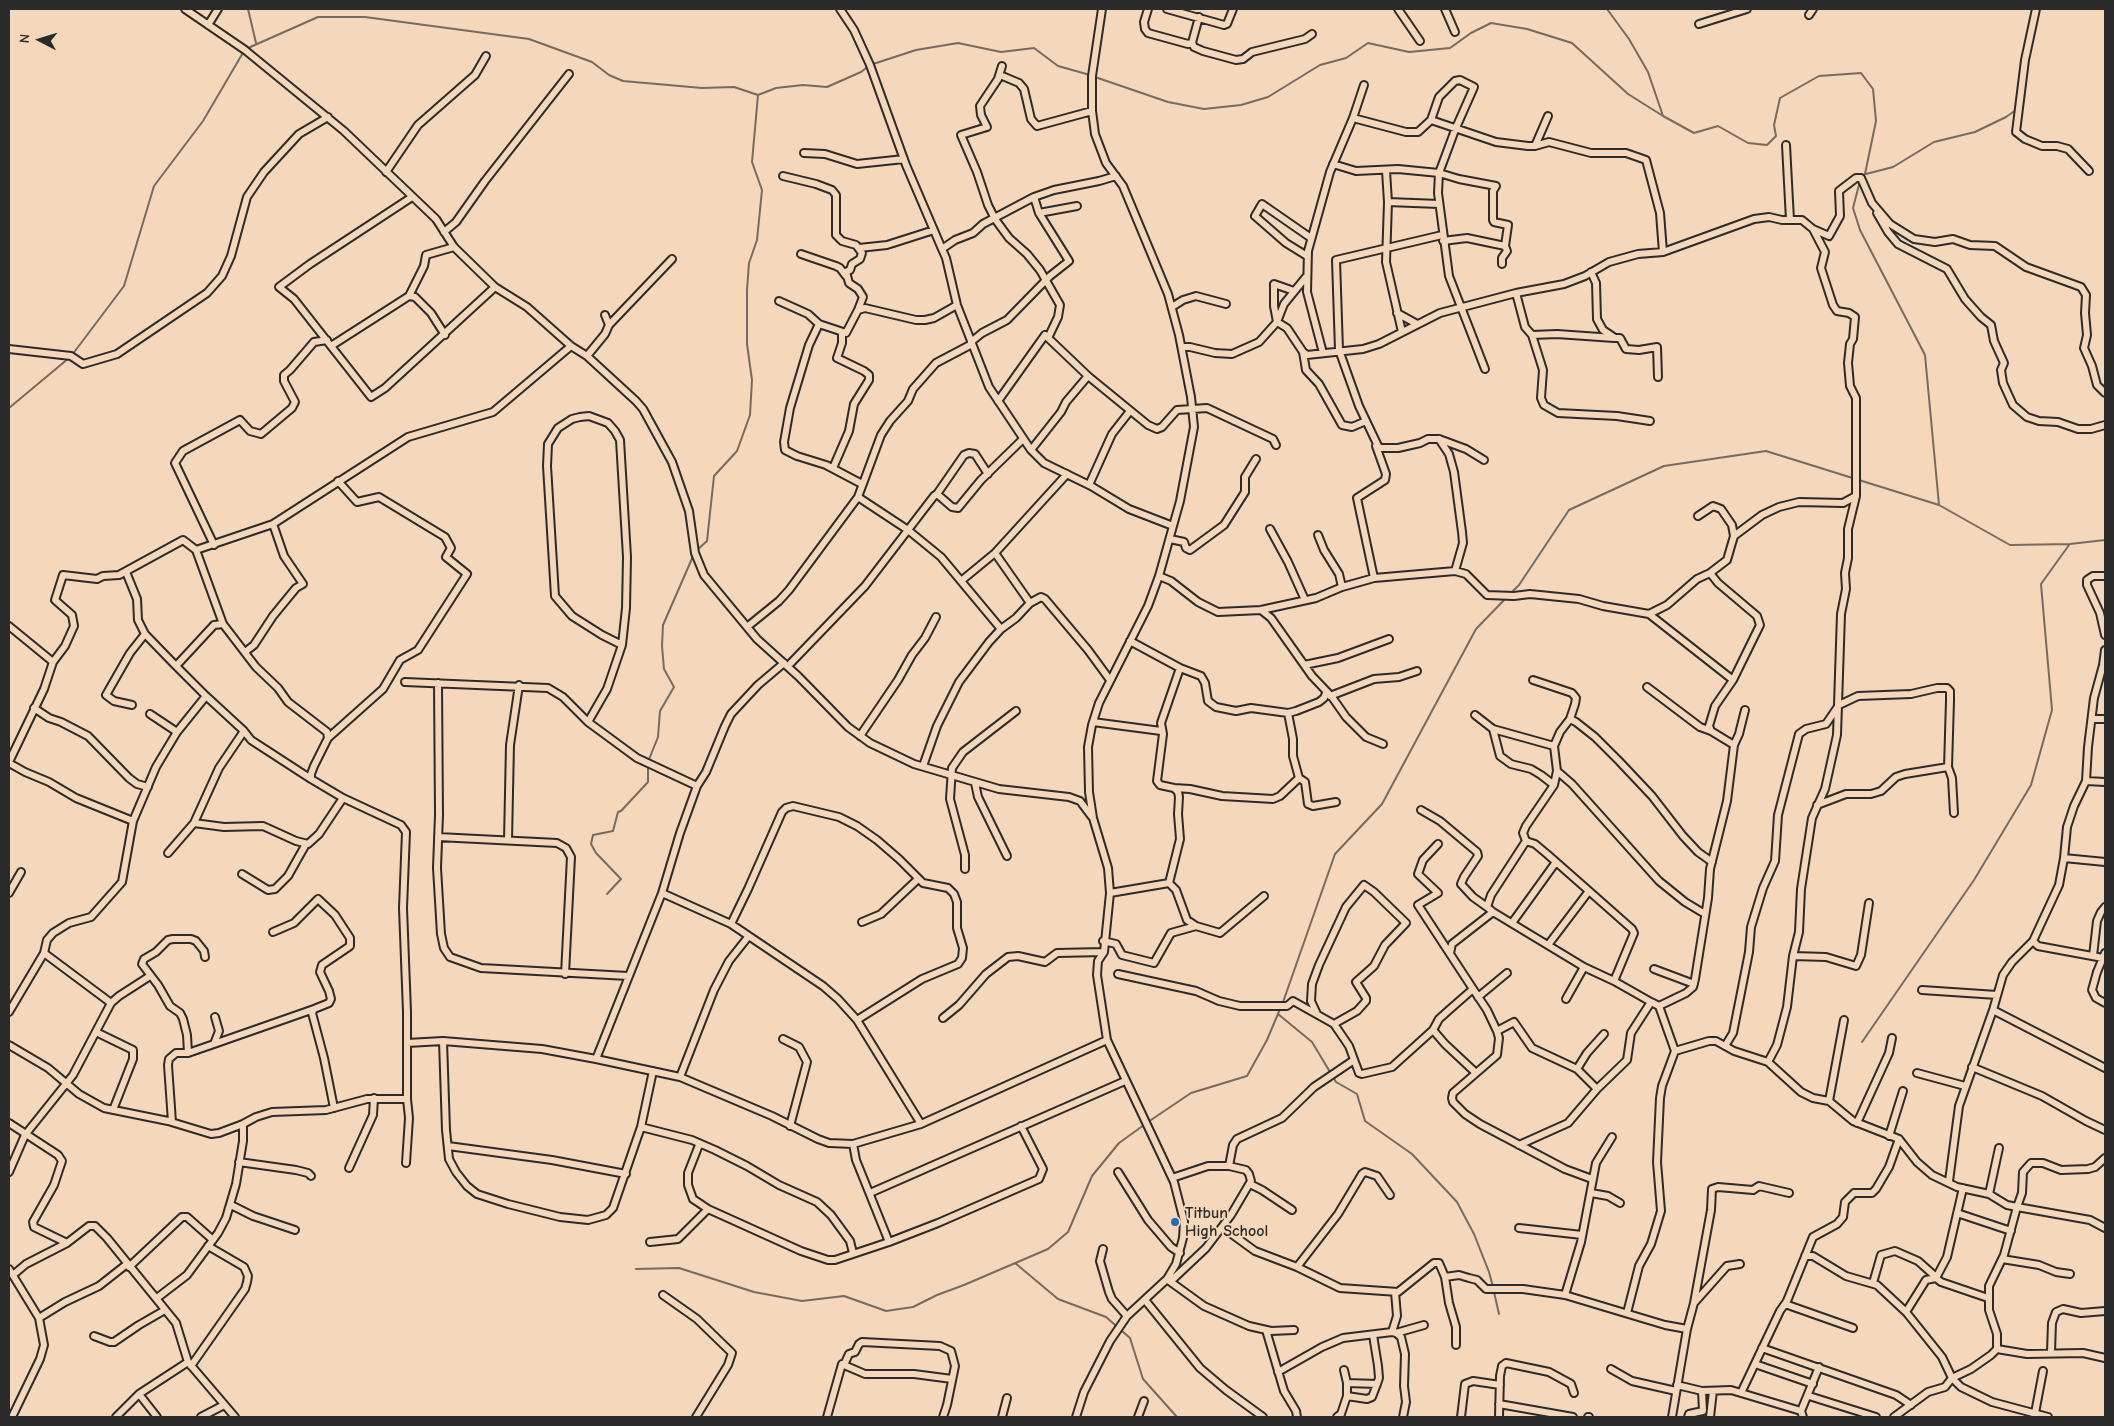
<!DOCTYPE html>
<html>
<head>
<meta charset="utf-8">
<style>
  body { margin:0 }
  #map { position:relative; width:2114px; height:1426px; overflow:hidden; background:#f5d7bb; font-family:"Comic Neue",sans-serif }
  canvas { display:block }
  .frame { position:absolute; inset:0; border:10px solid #2b2b2b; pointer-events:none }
  .north { position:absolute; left:15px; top:15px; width:50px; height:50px; -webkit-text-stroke:4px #f5d7bb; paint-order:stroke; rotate:275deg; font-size:14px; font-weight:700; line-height:20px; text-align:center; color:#2b2b2b }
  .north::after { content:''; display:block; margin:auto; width:18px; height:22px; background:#2b2b2b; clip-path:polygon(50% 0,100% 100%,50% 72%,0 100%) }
</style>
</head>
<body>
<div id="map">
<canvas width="2114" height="1426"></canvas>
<div class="frame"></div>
<div class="north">N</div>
</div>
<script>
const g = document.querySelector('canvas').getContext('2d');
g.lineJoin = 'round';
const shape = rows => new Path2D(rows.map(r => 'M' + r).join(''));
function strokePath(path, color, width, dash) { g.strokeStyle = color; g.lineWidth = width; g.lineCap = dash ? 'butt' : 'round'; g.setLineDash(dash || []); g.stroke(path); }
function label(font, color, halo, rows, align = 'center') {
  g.font = font + ' "Comic Neue",sans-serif'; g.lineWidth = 4; g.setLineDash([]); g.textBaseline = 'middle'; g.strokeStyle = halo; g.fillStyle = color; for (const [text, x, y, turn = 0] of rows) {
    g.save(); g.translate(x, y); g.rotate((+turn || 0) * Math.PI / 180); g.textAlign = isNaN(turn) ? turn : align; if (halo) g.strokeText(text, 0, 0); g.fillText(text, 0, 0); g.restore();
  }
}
const stream = shape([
  [248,9,256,43],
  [1607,9,1629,39,1648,72,1663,116],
  [248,48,318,17,365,17,529,39,592,62,609,75,623,81,702,88,734,87,758,95,776,88,803,85,827,87,861,72,870,65,916,50,958,43,1001,52,1034,48,1058,66,1090,75],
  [1095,77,1168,102,1204,109,1241,105,1268,97,1320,65,1346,58,1368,43,1409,52,1450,48,1471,33,1491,23,1527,29,1572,43,1628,94,1663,116,1694,133,1718,126,1748,143,1767,145,1776,136,1774,125,1780,98,1819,76,1861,73,1873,89,1876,121,1865,174,1862,177],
  [1866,174,1893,167,1934,142,1975,132,2006,117,2016,110],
  [1860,181,1853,208,1860,230,1925,355,1939,505],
  [72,355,124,286,154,186,203,121,244,51],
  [9,408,69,358],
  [697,550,707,541,714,476,737,451,750,415,752,380,747,344,747,290,749,263,757,240,762,190,752,162,758,95],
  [1511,593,1519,585,1569,510,1664,466,1766,451,1939,505,2010,545,2070,544,2105,540],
  [648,762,658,737,660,711,674,687,664,669,662,646,663,625,694,554],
  [607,894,621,879,596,853,591,844,593,835,613,831,618,812,621,811,648,782,648,766],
  [1282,1005,1335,854,1382,804,1476,629,1506,598],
  [1278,1014,1312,1042,1336,1082,1357,1094,1365,1121,1412,1154,1457,1202,1474,1234,1489,1272,1493,1287],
  [1862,1042,1974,880,2031,785,2052,710,2041,584,2069,545],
  [1148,1122,1191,1093,1247,1076,1267,1040,1280,1009],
  [1015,1263,1058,1299,1106,1317,1130,1338,1143,1379,1177,1417],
  [636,1269,679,1268,754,1292,802,1301,844,1296,886,1311,913,1307,937,1295,964,1285,1048,1249,1068,1232,1092,1176,1119,1143,1144,1125],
  [1494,1292,1499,1314]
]);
const minor = shape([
  [185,9,245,50,344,131,436,219,454,247,495,287,527,307,571,346,587,356,636,401,643,409,672,462,689,511,695,553,704,575,757,639,798,676,848,727,870,743,914,764,999,789,1069,797,1080,801,1092,817],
  [840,9,854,30,870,65,906,165,942,249],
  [1148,9,1144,22,1145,29,1148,33,1188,44,1192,43,1193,39,1199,17],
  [1167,9,1224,25,1227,24,1233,9],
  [1398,9,1420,41],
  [1445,9,1455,32],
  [2036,9,2025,60,2016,132,2025,139,2042,146,2057,146,2068,149,2089,171],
  [1809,15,1813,9],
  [1699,24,1747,9],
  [208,25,218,9],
  [1192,43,1194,47,1203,51,1236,60,1243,59,1252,52,1305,39,1312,34],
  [1002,66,998,79,980,106,981,115,987,127,961,135,977,172,988,205,995,219,1009,238,1027,254,1040,270,1060,305,1058,317,1048,338],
  [1000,75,1019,83,1024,89,1031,119,1037,126,1092,111],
  [1353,118,1406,132,1418,132,1431,120,1439,97,1455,81,1460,80,1474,87,1455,130,1439,173,1438,193,1449,276,1485,369],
  [1431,120,1496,142,1528,146,1535,146,1548,116],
  [1786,145,1790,220],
  [1535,146,1549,142,1591,153,1626,153,1646,160,1660,213,1663,252],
  [804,153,825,154,857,164,904,159],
  [1333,164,1356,171,1398,169,1439,173,1459,179,1496,186,1493,191,1493,220,1494,222,1508,225,1505,246,1507,251,1502,258,1502,264],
  [1386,171,1388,202,1386,262,1402,332],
  [386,172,418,125,475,75,486,56],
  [783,176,816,184,832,190,836,195,836,235,842,241,856,245,862,253,860,259,852,264,850,270,846,272,849,283,858,289,863,297,858,310],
  [1116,176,1099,181,1054,190,1034,197,983,224,973,233,955,240,942,249,946,258,957,305,989,387,1031,450,1044,463,1091,486,1129,509,1173,526],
  [412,197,310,264,279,287,294,299,371,397,385,388,495,287],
  [1388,202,1439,204],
  [1039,213,1077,206],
  [1877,213,1888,232,1898,244,1947,269,1965,299,1981,317,1991,325,1994,341,2004,363,2001,370,2003,383,2013,405,2027,417,2039,421,2058,422,2078,429,2091,429,2105,425],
  [444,232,456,222,485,181,569,74],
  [1442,235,1336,260,1339,350,1359,406,1379,448,1398,448,1420,443,1428,439,1439,439,1466,449,1484,460],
  [1443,241,1467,238,1505,246],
  [859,248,887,245,934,230],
  [801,254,836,266,840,268,846,276],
  [1307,256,1286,243,1255,216,1262,204,1311,238],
  [1591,272,1596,283,1597,319,1603,330,1615,338,1620,338,1626,349,1639,350,1657,347,1658,377],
  [1294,291,1274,284,1274,306,1277,322,1284,304,1306,277],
  [1516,293,1525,327,1532,335,1557,334,1614,338],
  [409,296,415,297,431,313,445,335],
  [779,301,808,314,819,324,846,333,858,310,865,308,916,320,925,320,934,318,957,305],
  [1172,307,1183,300,1196,296,1226,304],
  [1397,313,1417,324],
  [819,324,809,345,790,408,784,442,785,450,797,456,826,465,862,484],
  [609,325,672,259],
  [1532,335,1543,370,1541,398,1544,405,1558,413,1617,416,1650,421],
  [971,342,982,333,1007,320,1050,276,1069,261,1039,213,1034,197],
  [331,346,409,296,424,266,426,255,454,247],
  [1182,347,1190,347,1215,353,1232,354,1259,342,1277,322,1287,328,1303,352,1307,355,1363,349,1379,344,1440,313,1516,293,1564,284,1585,276,1609,262,1638,254,1663,252,1754,219,1769,217,1782,220,1802,220,1813,229,1829,236,1840,216,1839,191,1856,178,1861,178,1872,203,1890,224,1914,239,1935,242,1953,239,1970,245,1995,246,2026,267,2081,287,2086,295,2085,313,2087,335,2084,348,2092,366,2097,385,2105,393],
  [9,349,71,356,83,364,117,354,207,293,222,276,231,256,247,197,264,172,299,134,328,117],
  [1303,352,1306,370,1319,384,1342,425,1352,427,1366,421],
  [1323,353,1307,292,1308,251,1330,172,1353,118,1364,85],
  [587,356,605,334,609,325,605,315],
  [998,401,1045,335,1088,376,1148,425,1157,429,1162,427,1177,410,1207,408,1273,439,1276,445],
  [1439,439,1449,454,1454,472,1462,532,1463,543,1455,571],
  [1031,450,1061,412,1066,402,1088,376],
  [833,468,849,431,854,404,869,380,869,375,864,371,837,358,842,343,842,332],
  [1089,485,1112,434,1130,411],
  [937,494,964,455,969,453,975,454,988,474],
  [858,497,908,530,941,557,1001,629],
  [1270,529,1288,562,1305,600],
  [1318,535,1324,550,1339,574,1342,587],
  [1734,536,1762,515,1779,507,1799,502,1843,503,1856,496],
  [1170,539,1184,542,1186,548,1190,550,1224,525,1245,492,1245,477,1256,459],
  [214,545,175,463,183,451,240,420,250,431,261,434,292,408,295,402,284,381,284,375,290,370,314,342,327,340],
  [196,550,273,524,408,437,493,412,571,346],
  [126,572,137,599,138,620,145,634,176,666],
  [1710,573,1718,583,1757,616,1760,625,1733,680],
  [1159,576,1171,581,1198,602,1218,612,1261,610,1316,598,1342,587,1374,578,1455,571,1466,574,1487,595,1514,596,1530,594,1579,599,1603,606,1649,614,1667,605,1697,579,1710,573,1727,560,1734,536,1732,525,1721,509,1713,506,1698,516],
  [2105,576,2093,576,2087,580,2087,585,2100,613,2105,635],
  [1374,578,1357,498,1385,480,1386,474,1376,446],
  [961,581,995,553,1067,474],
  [1030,603,1041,597,1045,599,1088,650,1110,680],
  [1261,610,1271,618,1312,676,1332,697,1346,717,1366,737,1383,744],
  [1649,614,1733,680,1715,706,1709,726,1711,731,1734,745],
  [9,626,53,662,44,689,9,762],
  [747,627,779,601,789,590,858,497,881,435,890,421,908,401,913,389,936,363,972,344],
  [1130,641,1180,668,1201,676,1205,683,1208,701,1216,707,1236,711,1251,708,1288,713,1296,711,1319,702,1324,698,1326,693],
  [245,652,254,645,273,616,296,588,303,584,284,556,273,524],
  [53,662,65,646,74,626,72,615,55,600,63,575,97,579,103,576,119,575,183,540,196,550,223,624],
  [1304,665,1338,658,1389,639],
  [788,666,865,586,934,496,937,494,952,507,958,508,981,480,1023,439],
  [405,682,548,688,563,697,588,722,637,758,697,786],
  [438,683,439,815,437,868,441,934,444,948,450,957,481,968,628,976],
  [1647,687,1700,727,1711,731],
  [1330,696,1374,679,1399,677,1417,671],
  [132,705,114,701,106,695,130,653,145,634],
  [34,708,49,718,61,722,88,736,129,778,137,784,148,787],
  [1288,713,1293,739,1293,756,1299,778,1305,782,1308,804,1313,806,1336,802],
  [150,714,177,732],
  [1475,715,1493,729,1500,756,1511,764,1531,769,1541,775,1554,785],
  [1570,719,1576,722,1595,737,1619,761,1652,796,1683,836,1698,852,1712,862],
  [2092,719,2105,719],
  [588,722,607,689,622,645,626,608,627,557,620,440,615,431,608,423,589,416,580,417,572,419,558,428,548,444,547,466,555,596,572,616,602,635,622,645],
  [1093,722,1161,731],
  [1493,729,1554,746],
  [860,736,898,680,912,655,925,638,936,617],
  [328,738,383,689,400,660,418,650,467,574,446,557,451,548,445,537,379,497,357,502,338,481],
  [9,763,25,772,49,782,76,798,133,821],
  [923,766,937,726,959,682,989,642,1001,629,1016,618,1030,603,995,553],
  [1557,771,1572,784,1659,881,1685,902,1705,914],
  [311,779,251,740,244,731,206,696,176,666,214,625,223,624,256,667,278,688,288,702,327,732,328,738,314,766,311,774,311,779,343,798,401,825,406,832,403,908,407,1012,407,1099,409,1118,406,1163],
  [2086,781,2105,782],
  [975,783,978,797,1007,856],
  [1174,788,1190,789,1222,796,1273,799,1280,796,1299,778],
  [1817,805,1846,794,1871,794,1881,791,1896,777,1905,774,1948,767],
  [1421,810,1440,821,1477,852,1478,856,1464,877,1461,884,1473,897,1487,907],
  [194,823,224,827,263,826,296,841,308,844,319,834,343,798],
  [438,837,557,843,566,848,571,857,565,974],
  [508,840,510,745,519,685],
  [1526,841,1535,844,1547,854,1589,891,1548,945],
  [168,853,194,823,219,768,244,731],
  [2064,858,2105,862],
  [965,869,965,855,950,799,952,768,963,752,1016,711],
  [242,874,268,890,275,889,288,876,306,844],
  [1169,883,1180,839,1178,814,1179,797,1178,792,1174,788,1160,785,1157,781,1163,734,1161,723,1180,668],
  [9,893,21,872],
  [662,893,731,924,823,986,838,999,857,1020,921,1124],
  [1110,893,1169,883,1176,890,1187,920,1196,926,1220,933,1264,896],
  [1493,912,1487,907,1491,895,1526,841,1523,833,1526,826,1554,785,1557,771,1554,746,1560,732,1570,719,1575,704,1576,698,1572,693,1533,680],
  [862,922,881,914,918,879],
  [1512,923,1556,862],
  [731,924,748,889,782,812,786,808,793,806,839,817,857,826,877,840,899,859,923,883,948,888,954,894,957,902,957,928,963,948,962,958,958,964,922,979,857,1020],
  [273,932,294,923,318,899,335,915,350,938,350,946,322,965,320,972,329,991,331,999,329,1003,314,1009,312,1013,324,1058,334,1108],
  [1103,941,1116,944,1122,955,1154,963,1171,933,1196,926],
  [2033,941,2038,946,2103,958],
  [44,953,111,1003],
  [1450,953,1452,944,1493,912,1584,967,1614,981,1634,933,1632,929,1589,891],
  [2105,953,2097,972,2092,990,2096,998,2105,1003],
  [1793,956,1826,957,1856,966,1861,955,1869,903],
  [2093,956,2097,921,2101,912,2105,907],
  [1654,969,1694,984],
  [1118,974,1196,991,1219,1001,1240,1006,1287,1006,1293,1001,1334,1024],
  [1473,989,1487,1010,1497,1031],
  [1922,990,1997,995],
  [1478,997,1507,973],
  [1566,999,1584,967],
  [1659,1006,1686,993,1693,987,1695,979,1708,898,1710,869,1727,801,1734,745,1739,734,1745,710],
  [1993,1010,2105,1068],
  [9,1012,44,953,47,940,53,933,69,923,91,917,122,882,133,821,156,767,177,732,206,696],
  [1317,1014,1311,1001,1312,984,1319,965,1346,907,1364,885,1374,892,1406,923,1385,945,1374,966,1356,982,1366,998,1366,1001,1357,1011,1334,1024,1349,1046,1359,1073,1362,1074,1392,1067,1433,1030,1439,1019,1449,1010,1473,989,1418,905,1438,893,1418,874,1423,860,1438,844],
  [943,1018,959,1005,986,974,1008,957,1018,956,1045,962,1057,953,1104,952],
  [1433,1030,1445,1044,1476,1073],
  [96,1032,133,1050,133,1059,113,1110],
  [783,1039,799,1047,807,1062,790,1126],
  [443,1041,446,1130,449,1159,456,1172,467,1186,477,1194,508,1204,560,1217,588,1220,606,1215,613,1208,641,1127,653,1071],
  [407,1043,443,1041,542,1049,596,1059,680,1077,772,1116,818,1139,829,1143,853,1144,921,1124,1107,1040],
  [214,1044,314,1009],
  [9,1045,48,1068,79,1094,104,1108,168,1121,211,1134,219,1133,243,1124,256,1117,272,1112,326,1110,367,1099,407,1099],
  [1725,1046,1733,1033,1749,952,1751,927,1763,888,1775,861,1778,815,1799,734,1806,729,1826,724,1839,705,1858,696,1911,694,1937,688,1947,688,1950,691,1950,701,1948,767,1952,778,1954,813],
  [1675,1051,1709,1041,1716,1041,1734,1051,1768,1062,1801,1092,1813,1098,1829,1101,1853,1121,1899,1139,1917,1162,1932,1175,1957,1187,1989,1194,2007,1205,2017,1207,2022,1193,2023,1172,2031,1163,2043,1163,2061,1170,2088,1169,2095,1167,2105,1158],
  [188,1053,187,1035,183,1019,180,1013,170,1006,158,985,142,964,144,959,156,952,168,940,173,939,191,939,196,941,204,951,205,957],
  [596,1059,662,893,680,833,697,786,706,772,725,726,731,714,758,685,784,663],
  [1768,1062,1777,1045,1787,1007,1793,956,1799,932,1801,889,1812,818,1825,789,1837,735,1841,614,1846,589,1845,573,1848,558,1848,529,1856,496,1856,398,1850,386,1848,363,1850,344,1853,339,1855,317,1849,313,1837,311,1833,305,1821,268,1825,252,1813,229],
  [1972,1067,2042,1096,2086,1121,2105,1130],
  [1577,1069,1587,1053,1604,1034],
  [1917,1073,1965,1086],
  [680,1077,714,990,729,961,748,937],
  [1829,1101,1844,1020],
  [172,1122,168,1065,169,1059,176,1053,188,1053,214,1044,219,1031,215,1017],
  [9,1123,58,1155,62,1161,54,1185,33,1222,34,1227,67,1243],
  [1857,1123,1889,1053,1892,1038],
  [641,1127,692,1140,715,1150,747,1166,779,1185,817,1202,831,1215,850,1241,853,1253],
  [1889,1136,1903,1091],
  [853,1144,856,1160,889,1242],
  [699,1145,688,1173,688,1185,693,1199,708,1209,801,1251,828,1260,835,1260,889,1242,938,1223,1039,1179,1043,1169,1021,1126],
  [1519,1145,1568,1123,1597,1089,1627,1060,1631,1033,1651,1002,1614,981],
  [448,1146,552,1160,626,1174],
  [239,1162,296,1170,308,1173,311,1176],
  [1229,1166,1233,1145,1237,1139,1282,1118,1314,1087,1354,1060],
  [349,1168,373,1115,374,1098],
  [9,1172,25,1135,73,1075,111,1003,119,996,150,976],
  [1118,1172,1148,1220,1171,1247,1180,1253],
  [1592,1179,1565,1169,1480,1124,1465,1114,1453,1102,1452,1098,1453,1093,1497,1055,1499,1038,1497,1031,1514,1022,1532,1048,1577,1069,1597,1089],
  [1949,1181,1959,1106,1993,1010,2003,975,2012,962,2033,941,2059,885,2064,858,2067,827,2074,806,2086,781,2088,747,2094,698,2103,665,2105,650],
  [1250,1184,1262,1190,1292,1210],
  [870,1193,1125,1081],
  [1591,1193,1608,1196,1620,1203],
  [1989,1194,1999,1148],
  [231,1205,253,1216,295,1230],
  [1957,1213,2011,1231],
  [1222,1227,1255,1251,1297,1267,1340,1288,1398,1292,1434,1263,1439,1263,1445,1277,1449,1303,1456,1327,1456,1345],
  [1519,1228,1582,1235],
  [650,1242,678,1239,708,1209],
  [1103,1249,1100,1261,1109,1292,1112,1299,1127,1316],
  [1805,1256,1813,1256,1846,1276,1877,1285,1906,1312,1942,1357,1952,1378,1961,1387,1992,1402,2048,1417],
  [2002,1259,2039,1265,2056,1272,2070,1274],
  [129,1267,182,1217,187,1217,213,1240],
  [1297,1267,1338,1214,1362,1174,1365,1172,1377,1176,1390,1195],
  [9,1269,39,1318,44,1345,40,1359,12,1417],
  [13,1275,26,1264,67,1243,89,1226,95,1226,107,1238,176,1323,188,1362,235,1417],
  [1445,1277,1459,1275,1469,1278,1477,1280,1486,1289,1523,1289,1565,1295,1665,1325,1687,1329],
  [1936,1278,1941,1282,1988,1298],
  [1168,1280,1204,1306,1249,1326,1271,1331,1294,1330],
  [1171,1281,1206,1248,1231,1215,1251,1181,1249,1174,1246,1170,1229,1166,1208,1166,1172,1178],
  [1873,1283,1881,1255,1895,1251,1918,1261,1936,1277],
  [663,1295,697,1319,732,1353,728,1365,696,1417],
  [1565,1295,1581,1242,1596,1163,1612,1137],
  [157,1298,187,1275,218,1233,226,1218,236,1184,243,1141,243,1124],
  [1145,1300,1200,1368,1226,1390,1263,1417],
  [1695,1302,1727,1266,1740,1264],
  [1785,1304,1853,1328],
  [1906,1312,1926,1280,1936,1278,1947,1257,1963,1188],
  [1627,1313,1639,1266,1651,1244,1661,1211,1657,1162,1660,1098,1662,1086,1675,1051,1659,1006,1651,1002],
  [39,1318,65,1302,99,1286,127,1264],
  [1266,1330,1284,1391,1296,1411,1297,1417],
  [1392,1332,1397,1316,1395,1292],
  [1396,1333,1401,1337,1405,1354,1404,1386,1406,1402,1403,1417],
  [94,1336,110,1342,114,1342,139,1325,165,1310],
  [1762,1348,1896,1395,1911,1405],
  [1997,1349,2027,1354,2083,1353,2105,1358],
  [2051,1352,2052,1323,2056,1312,2063,1309,2081,1313,2105,1311],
  [1755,1364,1813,1384],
  [844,1365,865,1374,914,1374,952,1379],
  [191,1366,245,1289,247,1282,248,1276,244,1267,208,1246],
  [1611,1369,1632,1381,1676,1391],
  [1278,1372,1322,1347,1343,1338,1392,1332,1396,1333,1424,1325],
  [1347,1383,1377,1384,1379,1378,1378,1366,1373,1335],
  [1677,1385,1702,1391,1731,1390,1801,1411],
  [1741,1393,1780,1311,1787,1301,1813,1237,1837,1224,1843,1217,1845,1202,1854,1193,1872,1193,1876,1189,1889,1167,1899,1139],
  [139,1394,157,1417],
  [1347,1396,1367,1399,1372,1397,1377,1384],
  [1809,1396,1876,1417],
  [1499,1404,1573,1417],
  [2035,1413,2043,1371],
  [116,1417,139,1394,188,1362],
  [201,1417,224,1405],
  [827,1417,842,1364,844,1365,849,1354,855,1352,859,1344,862,1342,940,1346,951,1351,955,1366,947,1405,943,1417],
  [1002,1417,1007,1398],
  [1076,1417,1084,1392,1110,1341,1127,1316,1167,1279,1176,1264,1183,1238,1184,1221,1174,1182,1107,1040,1097,975,1098,961,1104,952,1110,893,1108,868,1093,818,1089,792,1088,747,1092,725,1099,703,1148,606,1159,576,1180,501,1194,427,1191,397,1179,335,1168,294,1123,186,1106,163,1095,134,1092,111,1092,76,1102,9],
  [1138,1417,1144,1401],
  [1337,1417,1341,1414,1347,1396,1347,1383,1344,1370],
  [1461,1417,1465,1384,1473,1381,1500,1385],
  [1499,1417,1500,1376,1502,1366,1506,1363,1549,1372,1571,1384,1574,1393],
  [1588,1417,1589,1417],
  [1672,1417,1687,1329,1694,1303,1711,1210,1712,1189,1718,1187,1753,1190,1759,1186,1789,1193],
  [1688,1417,1689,1414,1703,1411,1702,1391],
  [1710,1417,1713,1391],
  [1803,1417,1801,1411,1819,1367],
  [1894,1417,1928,1392,1945,1387,1952,1378,1971,1369,1991,1355,1997,1349,1997,1334,1989,1310,1989,1286,2004,1255,2017,1207,2090,1220,2105,1228]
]);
const markers = [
  [1175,1222,5,"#1f6fb2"]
];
const poiNames = [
  ["Titbun",1185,1213],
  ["High School",1185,1231]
];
strokePath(stream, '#756b60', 2);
strokePath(minor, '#2b2b2b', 10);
strokePath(minor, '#f5d7bb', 6);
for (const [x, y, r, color] of markers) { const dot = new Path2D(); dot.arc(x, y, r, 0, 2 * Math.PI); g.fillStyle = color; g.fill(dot); strokePath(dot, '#f5d7bb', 2); }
label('bold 16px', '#2b2b2b', '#f5d7bb', poiNames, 'left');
</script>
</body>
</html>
